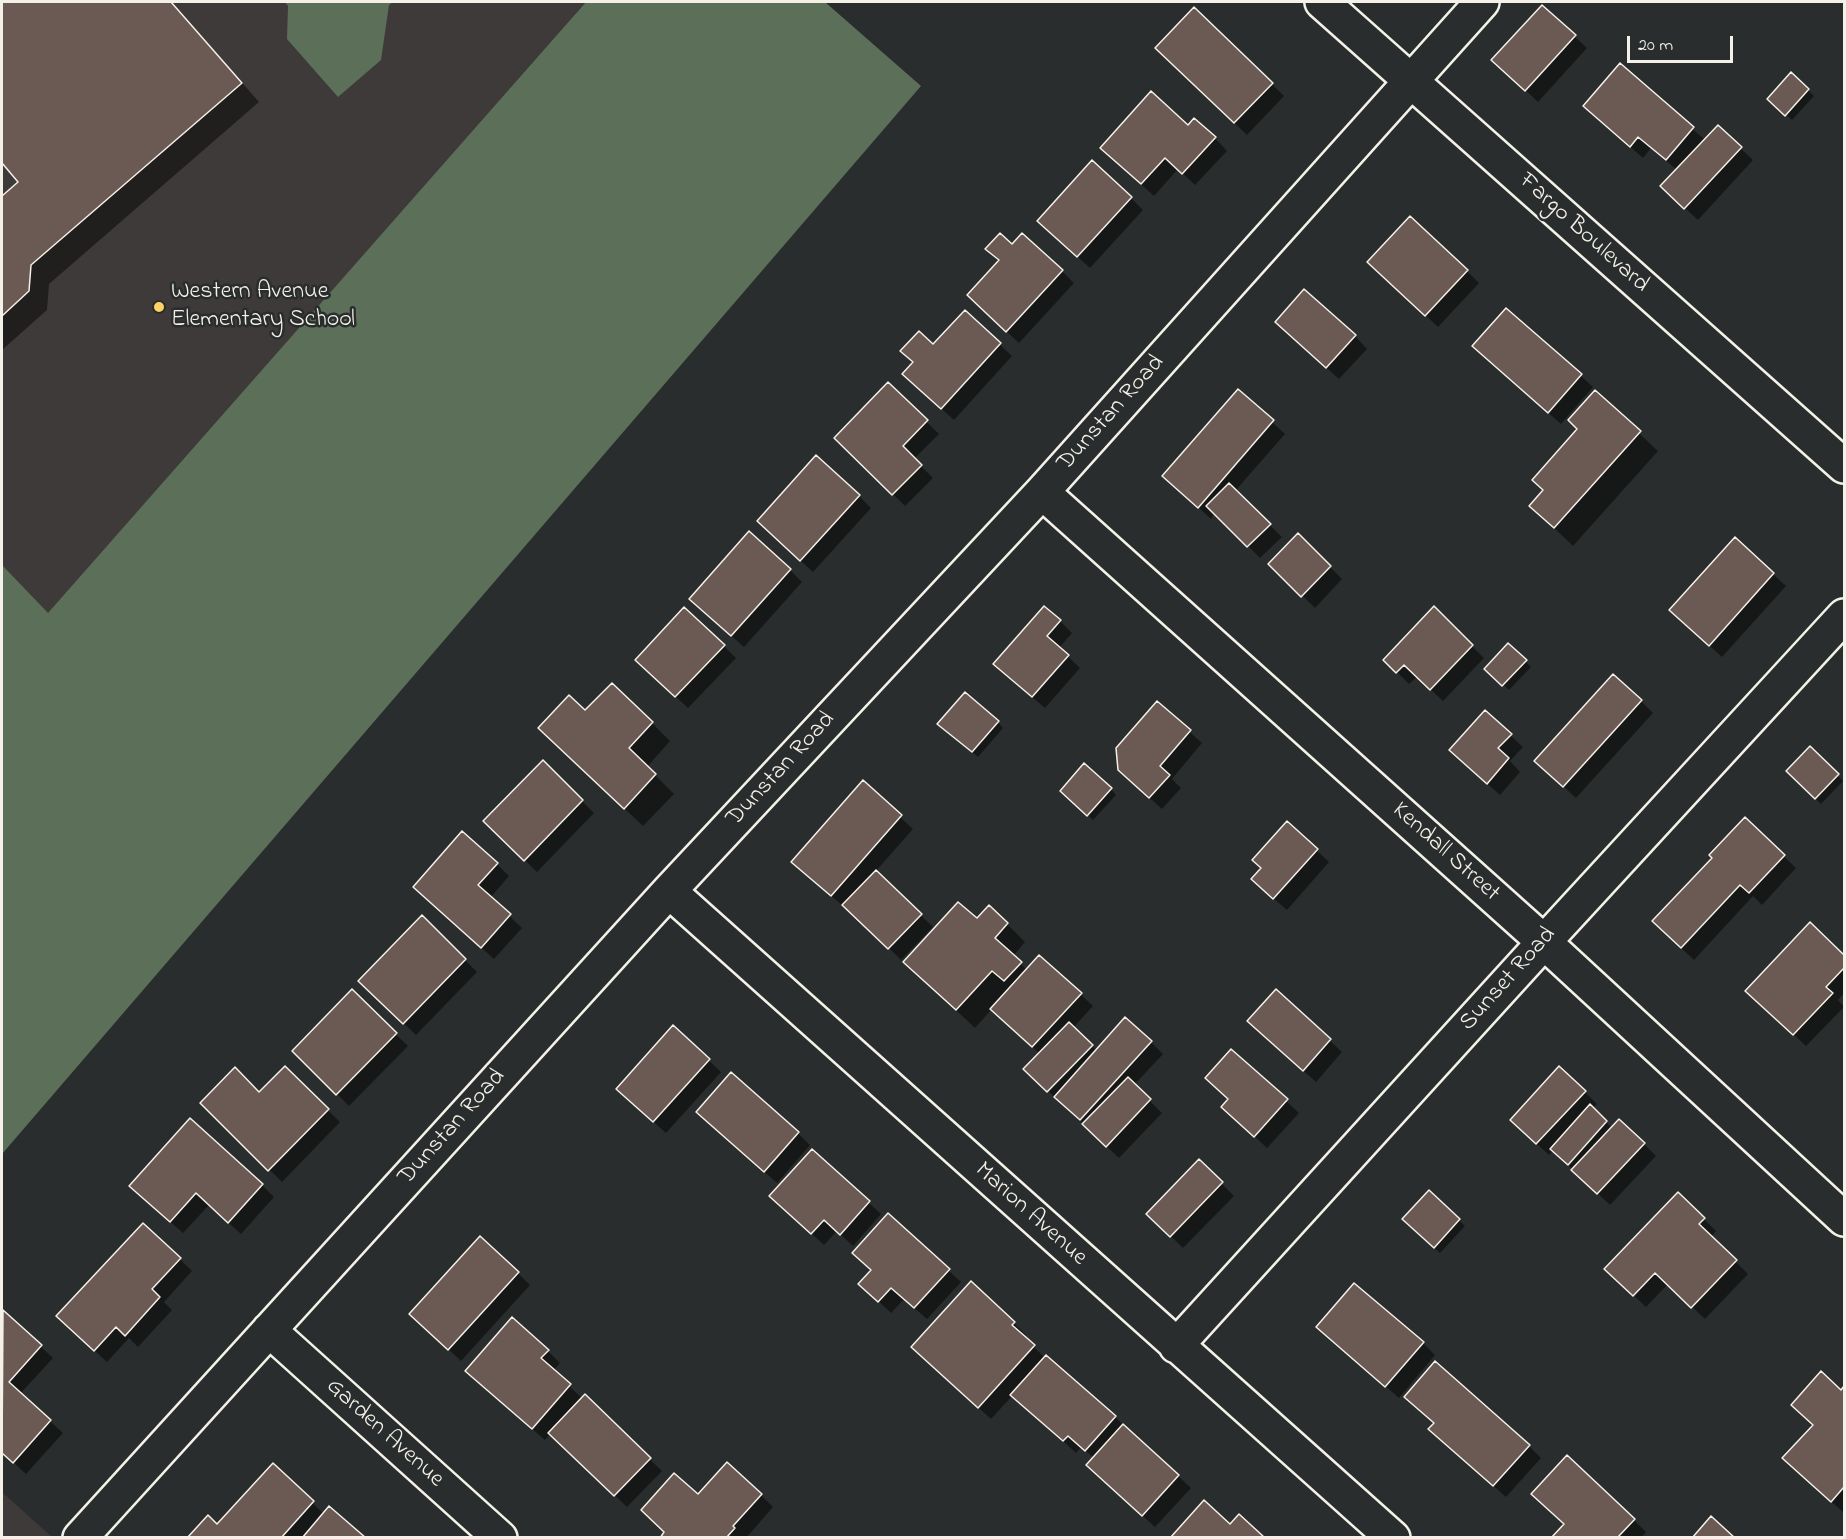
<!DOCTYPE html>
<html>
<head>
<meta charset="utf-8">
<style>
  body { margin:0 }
  #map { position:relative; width:1846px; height:1539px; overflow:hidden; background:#2a2d2e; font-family:"Indie Flower",sans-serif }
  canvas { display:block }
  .frame { position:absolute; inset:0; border:3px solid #f4f1e8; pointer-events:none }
  .scale { position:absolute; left:1627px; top:36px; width:106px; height:27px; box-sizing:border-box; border:3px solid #f4f1e8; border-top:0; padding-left:8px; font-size:18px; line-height:21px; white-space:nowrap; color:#f4f1e8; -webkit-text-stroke:4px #2a2d2e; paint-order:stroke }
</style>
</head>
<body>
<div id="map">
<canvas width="1846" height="1539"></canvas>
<div class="frame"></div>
<div class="scale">20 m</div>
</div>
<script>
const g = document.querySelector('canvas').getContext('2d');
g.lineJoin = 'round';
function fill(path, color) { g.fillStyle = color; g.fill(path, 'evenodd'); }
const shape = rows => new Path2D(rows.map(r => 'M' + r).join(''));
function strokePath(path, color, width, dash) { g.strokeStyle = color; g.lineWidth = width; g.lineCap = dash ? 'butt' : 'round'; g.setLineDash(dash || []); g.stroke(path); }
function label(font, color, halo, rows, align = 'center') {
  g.font = font + ' "Indie Flower",sans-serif'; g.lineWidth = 5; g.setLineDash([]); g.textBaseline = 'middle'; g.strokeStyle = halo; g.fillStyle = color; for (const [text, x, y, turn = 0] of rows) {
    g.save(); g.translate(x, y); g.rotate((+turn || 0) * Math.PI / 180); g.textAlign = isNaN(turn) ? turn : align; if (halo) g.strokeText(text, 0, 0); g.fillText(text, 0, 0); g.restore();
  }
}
const built = shape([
  [2,2,586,2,2,666],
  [2,1492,52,1537,2,1537]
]);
const green = shape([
  [285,2,393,2,389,5,381,60,338,97,287,39,288,6],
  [586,2,825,2,921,86,2,1154,2,565,48,613]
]);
const shadow = shape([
  [2,2,171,2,259,102,49,284,47,310,2,350,2,198,20,182,2,161],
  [1194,9,1284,96,1247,135,1169,60],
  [1574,36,1587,48,1538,102,1506,72],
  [1620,65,1705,140,1718,127,1753,160,1698,220,1674,198,1677,170,1651,148,1643,158,1597,118],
  [1791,74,1814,96,1792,120,1769,99],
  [1189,127,1215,138,1227,151,1195,185,1178,169,1154,196,1114,160],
  [1131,198,1143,210,1090,268,1051,233],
  [1012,246,1062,271,1074,283,1019,343,981,308,1000,261,987,249],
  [1467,271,1479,283,1438,327,1382,274],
  [965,312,1012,356,954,420,916,386,933,346],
  [1289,334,1355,336,1367,349,1339,379],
  [1487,359,1580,375,1593,387,1561,424],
  [888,384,939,434,914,459,933,478,905,506,836,438],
  [1238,391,1285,434,1235,491,1282,537,1260,558,1215,513,1211,519,1164,476],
  [1595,392,1658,451,1573,546,1531,506,1545,491,1579,429],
  [859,496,871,508,813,572,771,534],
  [1298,535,1342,579,1315,608,1270,564],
  [1735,539,1786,586,1722,657,1683,622],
  [790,570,802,582,744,647,703,611],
  [1434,609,1484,658,1443,701,1417,677,1409,684,1385,660],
  [1060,621,1072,633,1059,648,1080,668,1045,708,1007,676],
  [1509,645,1531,667,1509,690,1486,669],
  [724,646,736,658,688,708,649,672],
  [1641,701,1653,713,1576,798,1549,773],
  [1157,703,1202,743,1172,779,1181,788,1162,809,1132,782],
  [585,712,652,723,670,741,647,767,674,794,643,826,558,746],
  [998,722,1003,728,978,757,945,729],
  [1510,735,1523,747,1510,761,1520,772,1500,795,1463,762],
  [1810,749,1843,781,1821,804,1788,771],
  [543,762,594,813,537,872,485,821],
  [863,783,913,829,875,872,933,927,901,960,846,905,844,907,806,874],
  [1111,789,1116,795,1093,820,1062,790],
  [1745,819,1796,868,1762,905,1753,896,1694,960,1666,934,1714,858],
  [1287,823,1329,862,1287,910,1265,891,1262,869],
  [497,864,509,876,490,898,522,928,494,959,427,899],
  [422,917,477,972,416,1035,360,981],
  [977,920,1007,924,1025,942,1013,956,1027,970,1080,994,1093,1006,1073,1028,1097,1051,1151,1042,1163,1054,1134,1085,1162,1113,1119,1158,1025,1069,1040,1054,992,1009,975,1028,924,980],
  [1810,924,1844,957,1844,993,1838,1000,1844,1007,1806,1046,1760,1003],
  [1276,991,1342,1052,1316,1082,1261,1033],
  [352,992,408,1046,349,1106,294,1051],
  [673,1027,721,1072,666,1133,630,1101],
  [1231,1051,1299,1113,1267,1148,1236,1119,1229,1100],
  [285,1068,340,1122,282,1182,202,1103,259,1094],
  [1585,1092,1597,1104,1592,1109,1612,1128,1644,1144,1656,1156,1610,1205,1553,1151,1549,1155,1524,1132],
  [710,1124,798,1133,810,1145,777,1183],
  [812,1151,881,1214,853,1246,837,1231,824,1245,784,1208],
  [1199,1161,1234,1196,1183,1248,1148,1214],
  [262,1185,274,1197,241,1234,209,1205,183,1233,143,1198],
  [1429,1192,1465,1226,1440,1253,1409,1225],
  [1678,1194,1716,1231,1711,1237,1748,1274,1705,1319,1668,1284,1646,1307,1606,1269],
  [888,1215,961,1282,927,1319,904,1299,891,1313,873,1296,872,1271],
  [180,1259,192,1271,164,1302,172,1310,138,1347,129,1338,107,1362,70,1328],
  [518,1273,530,1285,461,1361,424,1326],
  [3,1312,53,1358,20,1394,63,1433,26,1474,2,1452],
  [1014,1323,1026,1335,1024,1337,1045,1358,1115,1417,1191,1488,1155,1527,1100,1477,1094,1458,1081,1447,1076,1453,1013,1395,991,1419,925,1359],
  [1331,1339,1423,1343,1435,1355,1399,1398],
  [548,1351,560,1363,553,1371,583,1399,585,1397,662,1471,627,1507,551,1433,545,1440,479,1383],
  [1844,1388,1844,1513,1796,1470,1814,1425],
  [1443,1441,1529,1446,1541,1458,1506,1497],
  [273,1466,324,1514,364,1538,189,1538,217,1526],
  [761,1495,773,1507,746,1538,662,1538,698,1496],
  [1634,1520,1646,1532,1641,1538,1554,1538]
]);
const building = shape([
  [2,2,171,2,242,83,31,265,29,291,2,316,2,196,18,182,2,163,2,2],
  [1542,5,1576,35,1525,91,1491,60,1542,5],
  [1194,7,1273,83,1234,123,1155,48,1194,7],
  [1620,63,1694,127,1666,160,1638,137,1630,147,1583,106,1620,63],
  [1791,72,1809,89,1785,116,1767,99,1791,72],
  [1151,91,1188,125,1194,118,1216,137,1182,174,1165,158,1141,184,1100,148,1151,91],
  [1718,125,1742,147,1684,209,1660,186,1718,125],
  [1092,160,1132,197,1077,257,1037,221,1092,160],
  [1410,216,1468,270,1425,316,1367,262,1410,216],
  [1000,233,1012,244,1022,233,1063,270,1006,332,967,295,999,260,985,249,1000,233],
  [1304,289,1356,335,1326,368,1275,322,1304,289],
  [1506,308,1582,374,1548,413,1472,346,1506,308],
  [965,310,1001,343,941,409,902,374,913,362,900,351,919,331,933,344,965,310],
  [888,382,928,420,903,446,922,465,892,495,834,438,888,382],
  [1238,389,1274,420,1198,508,1162,476,1238,389],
  [1595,390,1641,431,1554,528,1529,506,1543,490,1532,480,1577,429,1568,420,1595,390],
  [816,455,860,495,800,561,757,521,816,455],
  [1229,483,1271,524,1247,547,1206,506,1229,483],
  [749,531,791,569,731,636,689,599,749,531],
  [1298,533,1331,566,1301,597,1268,564,1298,533],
  [1735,537,1774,573,1709,646,1669,610,1735,537],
  [1044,606,1061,620,1047,636,1069,655,1032,697,993,664,1044,606],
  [1434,606,1473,645,1430,690,1404,665,1396,673,1383,660,1434,606],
  [684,607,725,645,675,697,635,660,684,607],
  [1508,643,1527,660,1502,686,1484,669,1508,643],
  [1613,674,1642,700,1563,787,1534,761,1613,674],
  [612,683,653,722,629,748,656,774,624,809,538,728,569,695,585,710,612,683],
  [965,692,999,721,972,752,937,724,965,692],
  [1157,701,1191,730,1160,766,1170,775,1149,798,1118,770,1116,748,1157,701],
  [1485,710,1512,734,1498,748,1509,758,1487,784,1449,750,1485,710],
  [1810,746,1839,774,1815,799,1786,771,1810,746],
  [543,760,583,800,524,861,483,821,543,760],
  [1084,763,1112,788,1087,816,1060,791,1084,763],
  [863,780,902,815,831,896,791,862,863,780],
  [1745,817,1785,855,1749,893,1740,885,1681,948,1652,921,1712,858,1709,855,1745,817],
  [1287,821,1318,849,1273,899,1251,879,1261,868,1252,860,1287,821],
  [462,831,498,863,478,885,511,914,481,948,413,887,462,831],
  [876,870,922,914,888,949,842,905,876,870],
  [958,902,977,918,989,905,1008,923,995,938,1022,962,1004,981,992,971,956,1010,903,962,958,902],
  [422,915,466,959,403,1024,358,981,422,915],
  [1810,922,1844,955,1844,968,1826,987,1833,993,1793,1035,1745,991,1810,922],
  [1039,955,1082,993,1032,1047,990,1009,1039,955],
  [352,989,397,1033,336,1095,292,1051,352,989],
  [1276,989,1331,1039,1303,1071,1247,1021,1276,989],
  [1125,1017,1152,1041,1080,1120,1054,1097,1125,1017],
  [1069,1022,1093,1045,1047,1092,1023,1069,1069,1022],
  [673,1025,710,1059,653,1122,616,1089,673,1025],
  [1231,1049,1288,1099,1254,1137,1221,1107,1228,1099,1205,1078,1231,1049],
  [285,1066,329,1109,268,1171,200,1103,235,1067,259,1092,285,1066],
  [1559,1066,1586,1091,1536,1144,1510,1120,1559,1066],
  [731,1072,799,1132,764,1172,696,1112,731,1072],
  [1128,1077,1151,1099,1106,1147,1082,1124,1128,1077],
  [1590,1104,1607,1121,1568,1165,1550,1149,1590,1104],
  [190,1118,263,1184,228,1223,196,1193,170,1222,129,1186,190,1118],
  [1619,1119,1645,1143,1597,1194,1571,1170,1619,1119],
  [812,1149,870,1201,840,1235,824,1220,811,1234,769,1196,812,1149],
  [1199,1159,1223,1182,1170,1237,1146,1214,1199,1159],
  [1429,1190,1460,1219,1434,1248,1402,1219,1429,1190],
  [1678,1192,1705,1218,1699,1224,1737,1260,1691,1308,1655,1273,1633,1296,1604,1269,1678,1192],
  [888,1213,950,1269,914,1308,891,1288,878,1302,858,1284,871,1270,852,1253,888,1213],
  [143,1223,181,1258,152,1289,160,1297,125,1336,116,1327,94,1351,56,1316,143,1223],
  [480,1236,519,1272,448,1350,409,1314,480,1236],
  [971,1281,1015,1322,1012,1325,1035,1345,978,1408,911,1347,971,1281],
  [1354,1283,1424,1342,1385,1387,1316,1327,1354,1283],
  [3,1310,42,1345,9,1382,51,1420,13,1463,2,1453,3,1310],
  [512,1317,549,1350,541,1358,571,1384,532,1429,465,1371,512,1317],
  [1046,1355,1116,1416,1085,1451,1068,1436,1063,1441,1010,1395,1046,1355],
  [1435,1361,1530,1445,1493,1486,1428,1429,1434,1423,1404,1397,1435,1361],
  [1821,1371,1841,1390,1844,1386,1844,1487,1831,1502,1782,1458,1813,1425,1791,1405,1821,1371],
  [585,1394,651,1458,614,1496,548,1433,585,1394],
  [1123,1424,1179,1475,1142,1516,1086,1465,1123,1424],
  [1567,1455,1635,1519,1617,1538,1551,1538,1564,1524,1531,1494,1567,1455],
  [727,1462,762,1494,733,1526,735,1528,726,1538,660,1538,664,1532,641,1510,674,1473,698,1494,727,1462],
  [273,1463,314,1501,281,1538,187,1538,208,1515,217,1524,273,1463],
  [1204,1500,1230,1524,1239,1514,1264,1537,1170,1538,1204,1500],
  [329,1506,366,1538,302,1538,329,1506],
  [1711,1516,1735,1538,1692,1538,1711,1516]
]);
const minor = shape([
  [1322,2,1844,466],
  [1042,492,1544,942,1844,1219],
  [669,891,1393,1538],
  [269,1330,500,1538],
  [1176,1346,1544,942,1844,616],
  [80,1538,669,891,1042,492,1482,2]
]);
const markers = [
  [159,307,6,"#ffd166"]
];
const streetNames = [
  ["Fargo Boulevard",1583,234,42],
  ["Dunstan Road",1112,414,-48],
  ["Dunstan Road",782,770,-47],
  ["Kendall Street",1445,853,42],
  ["Sunset Road",1509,980,-48],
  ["Dunstan Road",453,1128,-48],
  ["Marion Avenue",1030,1215,42],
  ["Garden Avenue",384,1434,42]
];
const poiNames = [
  ["Western Avenue",171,293],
  ["Elementary School",171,321]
];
fill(built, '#3e3a39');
fill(green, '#5c6f58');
fill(shadow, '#0007');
fill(building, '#6b5954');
strokePath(building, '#f4f1e8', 1.5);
strokePath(minor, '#f4f1e8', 38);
strokePath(minor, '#2a2d2e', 33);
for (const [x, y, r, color] of markers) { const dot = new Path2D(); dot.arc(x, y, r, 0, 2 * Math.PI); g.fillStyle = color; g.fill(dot); strokePath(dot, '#2a2d2e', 2); }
label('24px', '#f4f1e8', '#2a2d2e', streetNames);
label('24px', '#f4f1e8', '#2a2d2e', poiNames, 'left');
</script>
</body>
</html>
